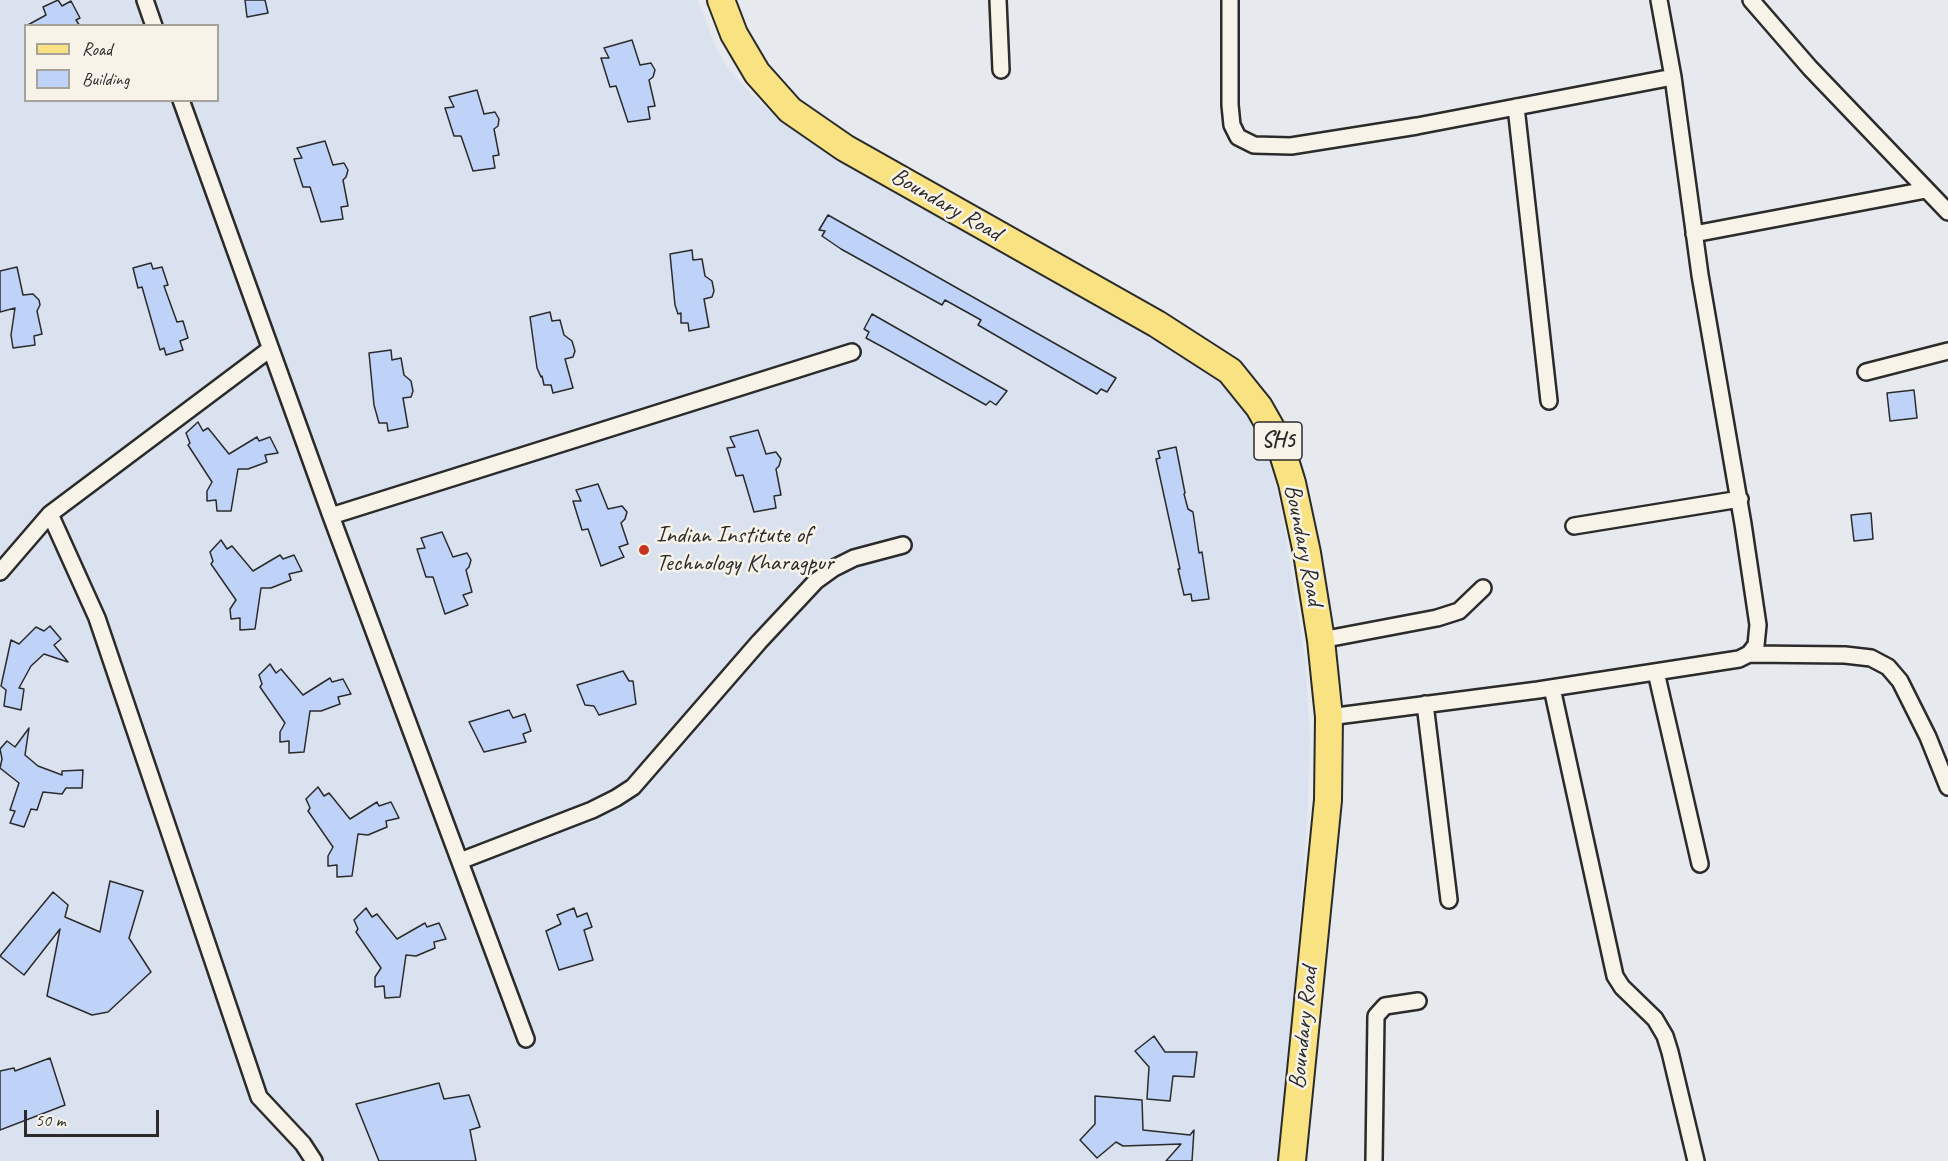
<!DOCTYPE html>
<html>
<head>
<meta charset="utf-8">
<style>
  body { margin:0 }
  #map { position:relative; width:1948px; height:1161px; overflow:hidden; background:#e6e9ed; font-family:Caveat,sans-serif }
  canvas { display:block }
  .legend { position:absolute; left:24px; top:24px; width:195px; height:78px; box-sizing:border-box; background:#f7f3e8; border:2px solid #a5a39c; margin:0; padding:8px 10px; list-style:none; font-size:18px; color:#2b2b2b }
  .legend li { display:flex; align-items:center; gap:12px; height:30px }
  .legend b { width:30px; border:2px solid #a5a39c }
  .scale { position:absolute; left:24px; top:1110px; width:135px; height:27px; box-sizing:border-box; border:3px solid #2b2b2b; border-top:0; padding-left:8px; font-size:18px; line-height:21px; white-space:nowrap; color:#2b2b2b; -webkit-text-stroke:4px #f7f3e8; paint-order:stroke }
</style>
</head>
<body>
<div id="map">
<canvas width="1948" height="1161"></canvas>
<ul class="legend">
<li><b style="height:8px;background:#f8e281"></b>Road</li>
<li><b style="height:16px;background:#bfd3f8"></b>Building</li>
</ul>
<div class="scale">50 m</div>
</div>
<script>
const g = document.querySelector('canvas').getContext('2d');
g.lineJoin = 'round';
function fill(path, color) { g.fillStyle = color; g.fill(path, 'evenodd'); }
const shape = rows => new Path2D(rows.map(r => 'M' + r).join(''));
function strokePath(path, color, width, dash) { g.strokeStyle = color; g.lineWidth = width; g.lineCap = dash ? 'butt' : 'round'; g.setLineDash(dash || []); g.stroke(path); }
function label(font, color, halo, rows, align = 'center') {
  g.font = font + ' Caveat,sans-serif'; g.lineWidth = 5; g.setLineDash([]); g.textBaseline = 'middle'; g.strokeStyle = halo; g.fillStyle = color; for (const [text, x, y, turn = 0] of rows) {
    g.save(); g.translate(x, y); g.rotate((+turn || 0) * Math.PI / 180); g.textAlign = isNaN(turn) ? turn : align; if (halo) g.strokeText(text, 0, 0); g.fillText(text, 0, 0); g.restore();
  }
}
const built = shape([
  [0,0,698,0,717,50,730,71,750,93,775,116,983,239,1168,342,1226,384,1248,409,1266,445,1282,513,1305,658,1310,738,1307,825,1280,1161,0,1161],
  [26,26,218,26,218,100,26,100]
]);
const building = shape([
  [58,0,62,6,71,1,80,18,76,20,80,26,26,26,46,15,43,7,58,0],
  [245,0,265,0,268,13,247,17,245,0],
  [632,40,640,65,651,63,655,70,653,77,649,80,655,106,648,107,650,119,628,122,616,86,610,87,601,58,609,58,604,48,632,40],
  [477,90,484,114,495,112,499,119,498,126,494,129,499,155,493,156,495,168,473,171,461,136,454,136,445,108,454,107,449,97,477,90],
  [325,141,333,165,344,163,348,170,346,177,343,180,348,206,341,207,343,219,321,222,310,187,303,187,294,159,302,158,297,148,325,141],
  [828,215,1116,378,1107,392,1101,389,1097,394,978,325,981,320,945,300,942,305,841,249,822,236,825,231,819,230,828,215],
  [692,250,693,260,702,259,705,276,712,281,714,291,712,297,704,299,709,327,689,331,688,323,681,323,681,313,678,314,675,305,670,254,692,250],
  [151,263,153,269,162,267,168,285,164,286,177,322,183,321,188,338,180,341,183,350,166,355,164,348,160,350,142,287,138,288,133,268,151,263],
  [17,267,23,295,33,294,39,300,40,305,37,311,42,334,34,336,35,345,13,348,11,335,15,308,0,312,0,271,17,267],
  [550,312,552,321,560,320,564,335,572,341,575,351,573,357,565,359,573,388,553,393,551,385,544,385,542,376,541,377,537,368,530,317,550,312],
  [872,314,1007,391,996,405,990,401,986,405,890,351,866,338,869,332,864,329,872,314],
  [391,350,392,360,401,358,404,375,411,381,413,391,411,397,403,398,408,427,388,431,387,423,379,423,374,405,369,353,391,350],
  [1914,390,1917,418,1890,421,1887,393,1914,390],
  [198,422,203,431,208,428,229,454,257,437,259,441,270,437,278,453,265,455,267,462,248,469,238,469,231,511,217,511,216,500,207,501,207,491,212,482,188,445,190,443,186,433,198,422],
  [758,430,766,454,776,452,781,459,779,466,776,469,781,495,774,496,776,508,754,512,743,475,736,476,727,448,735,447,730,437,758,430],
  [1176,447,1185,493,1184,494,1188,509,1193,512,1199,553,1202,552,1209,599,1192,601,1191,594,1184,595,1178,569,1180,569,1156,459,1160,458,1158,451,1176,447],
  [598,484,608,509,622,506,627,512,625,519,621,523,628,544,619,547,624,557,601,566,588,529,582,530,573,501,581,501,576,490,598,484],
  [1871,513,1873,539,1854,541,1851,515,1871,513],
  [442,532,453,557,467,553,471,560,469,567,466,570,472,592,463,595,468,605,445,614,433,577,426,577,417,549,425,548,421,538,442,532],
  [221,540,227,549,232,546,253,571,280,555,283,559,294,555,302,571,289,574,291,580,271,588,261,588,255,629,240,630,240,618,231,619,230,609,236,600,211,564,213,561,210,552,221,540],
  [50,626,61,639,54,645,68,662,44,654,31,666,19,688,24,689,21,710,4,706,6,690,1,686,11,640,19,644,36,627,44,631,50,626],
  [270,664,276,673,281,669,303,695,330,678,332,682,343,679,351,694,338,697,340,704,321,711,310,711,304,752,289,753,289,741,280,742,280,732,285,723,260,687,262,684,259,675,270,664],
  [623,671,629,681,633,681,636,704,599,715,594,706,585,705,577,685,623,671],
  [509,710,513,718,525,714,531,731,523,734,526,742,484,752,469,722,509,710],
  [29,728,25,755,38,766,62,775,62,771,83,770,82,788,66,788,62,794,43,792,37,810,31,809,24,827,10,823,15,811,10,810,19,783,0,768,2,759,0,749,7,741,15,747,29,728],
  [318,787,324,796,329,793,350,819,377,802,379,806,391,802,399,818,386,821,387,827,368,835,358,834,352,876,337,877,337,865,328,866,328,856,333,847,308,811,310,808,306,799,318,787],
  [110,881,143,891,129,938,151,972,108,1012,92,1015,47,996,60,929,24,975,0,956,53,892,68,905,65,917,100,932,110,881],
  [366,908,372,917,377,914,397,939,425,923,427,927,439,923,446,939,434,942,435,948,416,956,406,955,400,997,385,998,384,986,375,987,375,977,381,968,356,932,358,929,354,920,366,908],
  [574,908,577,917,587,913,592,927,584,930,593,960,559,970,546,931,561,924,557,915,574,908],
  [1154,1036,1165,1052,1197,1052,1194,1077,1173,1076,1170,1101,1147,1099,1149,1067,1135,1051,1154,1036],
  [50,1058,65,1105,0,1130,0,1071,14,1068,15,1071,50,1058],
  [439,1083,444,1099,469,1095,480,1127,470,1130,476,1161,379,1161,356,1104,439,1083],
  [1095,1096,1142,1100,1143,1130,1190,1135,1194,1130,1192,1161,1166,1161,1181,1144,1123,1146,1116,1142,1097,1158,1080,1140,1095,1124,1095,1096]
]);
const minor = shape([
  [145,0,154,26],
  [998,0,1001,70],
  [1230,0,1230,105,1232,125,1238,137,1254,145,1291,146,1417,126,1673,77],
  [1751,0,1810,68,1948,212],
  [181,100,331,516,526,1039],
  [1516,107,1549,401],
  [1694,234,1926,190],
  [1866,372,1948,351],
  [50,514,97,618,259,1097,303,1144,314,1161],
  [331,516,852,352],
  [1574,526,1740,499],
  [0,572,50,514,270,349],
  [1321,640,1437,618,1459,611,1483,588],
  [1749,654,1845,655,1871,658,1888,667,1900,681,1928,737,1948,787],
  [1656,672,1700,864],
  [1552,688,1615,976,1622,987,1655,1019,1665,1036,1670,1052,1696,1161],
  [1425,704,1449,900],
  [1329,717,1538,690,1739,659,1749,654,1756,645,1758,625,1743,524,1700,275,1673,77,1659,0],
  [460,861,592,810,616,798,633,787,759,642,816,581,834,568,854,558,903,545],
  [1374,1161,1376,1016,1385,1006,1418,1001]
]);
const primary = shape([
  [721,0,734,34,757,73,790,110,845,148,1157,324,1230,371,1259,407,1280,444,1292,483,1307,553,1321,640,1329,717,1328,800,1292,1161]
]);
const markers = [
  [644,550,6,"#c8321e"]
];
const shields = [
  [1278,441,48]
];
const shieldNames = [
  ["SH5",1278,441]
];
const streetNames = [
  ["Boundary Road",946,205,30],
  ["Boundary Road",1303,545,79],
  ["Boundary Road",1304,1028,-84]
];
const poiNames = [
  ["Indian Institute of",656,536],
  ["Technology Kharagpur",656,564]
];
fill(built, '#dae2f0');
fill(building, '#bfd3f8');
strokePath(building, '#2b2b2b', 1.5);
strokePath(minor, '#2b2b2b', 20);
strokePath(primary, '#2b2b2b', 30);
strokePath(minor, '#f7f3e8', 15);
strokePath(primary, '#f8e281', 26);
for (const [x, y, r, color] of markers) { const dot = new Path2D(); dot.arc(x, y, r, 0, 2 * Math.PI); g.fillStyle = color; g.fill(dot); strokePath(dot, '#f7f3e8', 2); }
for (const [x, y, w] of shields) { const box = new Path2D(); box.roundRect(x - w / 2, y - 19, w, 38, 4.5); g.fillStyle = '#f7f3e8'; g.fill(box); strokePath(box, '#2b2b2b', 1.5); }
label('bold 22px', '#2b2b2b', null, shieldNames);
label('24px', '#2b2b2b', '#f7f3e8', streetNames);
label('24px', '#2b2b2b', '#f7f3e8', poiNames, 'left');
</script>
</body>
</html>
